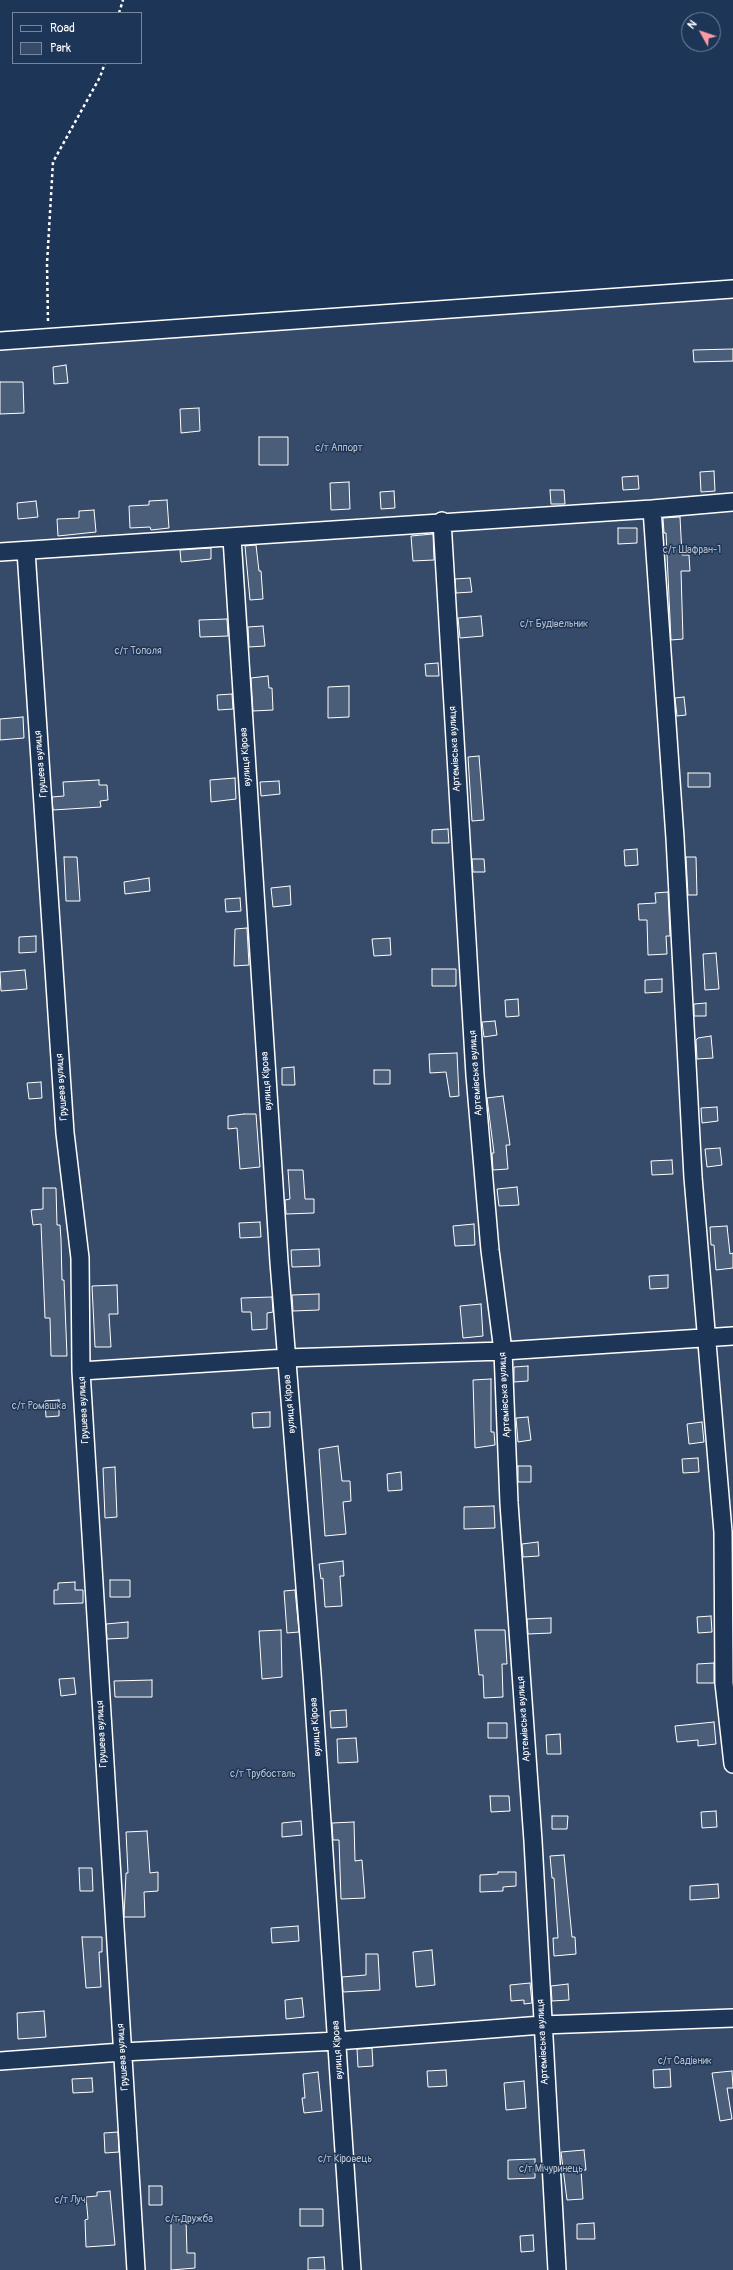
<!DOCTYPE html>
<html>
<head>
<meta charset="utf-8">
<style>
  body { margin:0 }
  #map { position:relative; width:733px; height:2270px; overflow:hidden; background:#1d3557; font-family:Pangolin,sans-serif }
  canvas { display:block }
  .legend { position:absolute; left:12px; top:12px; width:130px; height:52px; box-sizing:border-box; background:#1d3557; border:1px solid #77869a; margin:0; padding:5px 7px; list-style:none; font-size:12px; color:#fff }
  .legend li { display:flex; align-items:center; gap:8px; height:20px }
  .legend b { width:20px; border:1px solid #77869a }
  .north { position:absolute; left:681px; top:12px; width:40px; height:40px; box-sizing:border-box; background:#1d3557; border:1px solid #77869a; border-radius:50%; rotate:310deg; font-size:11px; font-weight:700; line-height:16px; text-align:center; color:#fff }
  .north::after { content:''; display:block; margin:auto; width:14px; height:18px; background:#ff9aa2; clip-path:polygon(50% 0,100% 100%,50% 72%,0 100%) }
</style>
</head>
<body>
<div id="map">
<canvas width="733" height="2270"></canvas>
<ul class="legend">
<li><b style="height:5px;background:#1d3557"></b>Road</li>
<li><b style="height:11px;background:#364b69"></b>Park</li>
</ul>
<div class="north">N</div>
</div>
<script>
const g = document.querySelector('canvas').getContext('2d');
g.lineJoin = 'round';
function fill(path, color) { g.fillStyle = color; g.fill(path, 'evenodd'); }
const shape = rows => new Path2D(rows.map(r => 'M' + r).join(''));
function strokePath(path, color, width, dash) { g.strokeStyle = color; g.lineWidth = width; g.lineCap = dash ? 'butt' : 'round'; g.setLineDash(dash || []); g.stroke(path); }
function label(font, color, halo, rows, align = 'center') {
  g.font = font + ' Pangolin,sans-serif'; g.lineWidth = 3; g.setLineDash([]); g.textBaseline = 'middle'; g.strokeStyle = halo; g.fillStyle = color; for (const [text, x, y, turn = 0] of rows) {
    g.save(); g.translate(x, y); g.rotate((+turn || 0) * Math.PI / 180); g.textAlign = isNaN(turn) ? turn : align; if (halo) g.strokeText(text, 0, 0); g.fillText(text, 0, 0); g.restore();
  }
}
const green = shape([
  [733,286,733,2270,0,2270,0,342]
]);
const building = shape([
  [733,349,733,361,694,362,693,350,733,349],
  [66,365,68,383,54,384,53,367,66,365],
  [0,382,23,382,24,413,0,414,0,382],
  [199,408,200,431,181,433,180,409,199,408],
  [259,437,288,437,288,465,259,465,259,437],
  [714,471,715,491,701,492,700,472,714,471],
  [638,476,639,489,623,490,622,477,638,476],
  [349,482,350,509,331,510,330,483,349,482],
  [550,490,564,490,565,504,551,504,550,490],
  [394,491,395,508,381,509,380,492,394,491],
  [167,500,169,528,151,530,150,527,130,528,129,506,149,505,149,501,167,500],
  [36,501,38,517,18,519,17,503,36,501],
  [94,510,96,532,58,536,57,519,79,518,79,511,94,510],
  [680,517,682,555,689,555,690,571,681,571,683,639,671,640,666,533,664,533,663,518,680,517],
  [618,528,637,528,637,543,618,544,618,528],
  [433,534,434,560,413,561,411,536,433,534],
  [256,545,259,571,261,571,263,599,250,600,245,546,256,545],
  [211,548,211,559,181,562,180,550,211,548],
  [470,578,472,592,456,593,455,579,470,578],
  [481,616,483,636,460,638,458,618,481,616],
  [227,619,228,636,200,637,199,620,227,619],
  [263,626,265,646,249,647,248,627,263,626],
  [438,663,439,676,426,676,425,664,438,663],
  [268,676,269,688,272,688,273,710,253,711,251,678,268,676],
  [349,686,349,717,328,718,328,687,349,686],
  [232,694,233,709,218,710,217,695,232,694],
  [684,697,686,715,677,716,675,698,684,697],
  [23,717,24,738,0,740,0,719,23,717],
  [479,756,484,820,472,821,468,757,479,756],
  [688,773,710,773,710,787,688,787,688,773],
  [235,778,236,799,211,802,210,780,235,778],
  [99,780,99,785,107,785,108,800,100,801,101,807,53,810,52,797,64,796,63,782,99,780],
  [279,781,280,794,261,796,260,782,279,781],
  [448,829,449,843,432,843,432,830,448,829],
  [637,849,638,865,625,866,624,850,637,849],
  [64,857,77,857,80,901,66,901,64,857],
  [686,857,696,857,697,895,688,895,686,857],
  [472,859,484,859,485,872,473,872,472,859],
  [149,878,150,891,125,894,124,882,149,878],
  [290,886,291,905,273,907,271,888,290,886],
  [668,892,670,936,666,936,667,954,648,955,647,920,639,920,638,904,656,903,655,893,668,892],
  [240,898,241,911,226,912,225,899,240,898],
  [247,928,249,965,234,966,235,929,247,928],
  [36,936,36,952,19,953,19,937,36,936],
  [390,938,391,955,374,956,372,939,390,938],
  [716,953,719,989,705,990,703,954,716,953],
  [432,969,456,969,456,986,432,986,432,969],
  [25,970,27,989,1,991,0,972,25,970],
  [662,979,662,992,645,993,645,980,662,979],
  [518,999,519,1016,506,1017,505,1000,518,999],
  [706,1003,706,1016,694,1016,694,1004,706,1003],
  [495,1021,497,1035,484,1037,482,1022,495,1021],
  [711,1036,713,1058,697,1059,696,1040,698,1038,711,1036],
  [457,1053,459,1096,450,1097,446,1072,430,1073,429,1054,457,1053],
  [294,1067,295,1085,282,1085,282,1068,294,1067],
  [374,1070,390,1070,390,1084,374,1084,374,1070],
  [41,1082,42,1098,29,1099,27,1083,41,1082],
  [503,1096,510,1145,506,1145,508,1169,493,1170,492,1153,494,1153,487,1098,503,1096],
  [717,1107,718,1121,702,1123,701,1108,717,1107],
  [244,1114,256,1114,260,1167,240,1169,237,1128,228,1129,228,1116,244,1114],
  [720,1148,722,1165,707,1167,705,1149,720,1148],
  [672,1160,673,1174,652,1175,651,1161,672,1160],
  [288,1170,303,1170,305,1199,314,1199,314,1213,286,1214,285,1200,290,1199,288,1170],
  [517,1187,519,1205,499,1206,497,1189,517,1187],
  [43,1188,56,1188,57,1225,60,1225,61,1239,62,1280,64,1280,67,1356,51,1356,50,1318,45,1318,41,1224,33,1225,31,1210,43,1209,43,1188],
  [260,1222,261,1237,240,1238,239,1223,260,1222],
  [474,1224,475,1245,455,1246,453,1226,474,1224],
  [727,1226,730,1254,733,1253,733,1268,716,1270,714,1245,711,1245,710,1227,727,1226],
  [319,1249,320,1266,292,1267,291,1250,319,1249],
  [668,1275,668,1288,650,1289,649,1276,668,1275],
  [117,1285,118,1314,109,1314,111,1347,95,1347,92,1286,117,1285],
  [319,1294,319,1310,293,1311,292,1295,319,1294],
  [272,1297,273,1312,267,1313,267,1329,252,1330,251,1312,242,1312,241,1298,272,1297],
  [481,1304,483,1336,463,1338,460,1306,481,1304],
  [528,1366,528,1381,514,1382,514,1367,528,1366],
  [491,1379,491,1432,494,1432,495,1445,475,1448,473,1380,491,1379],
  [59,1400,59,1416,46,1417,45,1401,59,1400],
  [270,1412,270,1427,253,1428,252,1413,270,1412],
  [528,1417,531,1440,518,1442,516,1418,528,1417],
  [702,1422,704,1442,689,1444,687,1424,702,1422],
  [338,1446,342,1481,350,1481,351,1501,343,1502,346,1534,325,1536,319,1449,338,1446],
  [698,1458,699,1472,683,1473,682,1459,698,1458],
  [518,1466,531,1466,531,1482,518,1482,518,1466],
  [115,1467,117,1517,105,1518,103,1468,115,1467],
  [401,1472,402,1490,388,1491,387,1474,401,1472],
  [494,1506,495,1528,464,1529,464,1507,494,1506],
  [538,1542,539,1556,523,1557,522,1544,538,1542],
  [343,1561,344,1576,340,1576,342,1606,325,1607,323,1578,321,1579,319,1564,343,1561],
  [110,1580,130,1580,130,1597,110,1597,110,1580],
  [75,1582,75,1590,83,1590,83,1603,54,1604,54,1590,58,1590,58,1583,75,1582],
  [295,1590,299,1632,287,1633,284,1591,295,1590],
  [711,1616,712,1632,698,1633,697,1617,711,1616],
  [551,1618,551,1633,528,1634,527,1619,551,1618],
  [128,1622,128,1638,107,1639,106,1624,128,1622],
  [281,1630,282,1677,262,1679,259,1631,281,1630],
  [475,1630,505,1630,507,1664,502,1664,503,1697,484,1698,483,1675,479,1675,475,1630],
  [714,1663,714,1683,697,1683,697,1664,714,1663],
  [74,1678,76,1694,61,1696,59,1679,74,1678],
  [152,1680,152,1697,115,1697,114,1681,152,1680],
  [346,1710,347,1727,331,1728,330,1711,346,1710],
  [714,1722,716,1744,698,1746,698,1740,677,1742,675,1726,714,1722],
  [488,1723,507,1723,507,1738,488,1738,488,1723],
  [560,1734,561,1754,547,1754,546,1735,560,1734],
  [356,1738,358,1762,338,1763,337,1739,356,1738],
  [490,1796,509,1796,510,1811,491,1812,490,1796],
  [716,1811,717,1827,702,1828,701,1812,716,1811],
  [552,1816,568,1816,567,1829,552,1829,552,1816],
  [301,1821,302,1835,282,1837,282,1823,301,1821],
  [354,1822,355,1861,362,1860,365,1898,341,1899,339,1840,333,1840,332,1823,354,1822],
  [147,1831,150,1873,158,1872,158,1891,144,1892,145,1917,124,1917,126,1873,128,1873,126,1832,147,1831],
  [564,1855,572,1937,575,1937,576,1954,554,1956,553,1938,558,1938,554,1878,552,1878,550,1856,564,1855],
  [79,1868,92,1868,93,1891,80,1891,79,1868],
  [498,1872,516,1872,516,1886,503,1887,503,1891,480,1892,480,1875,498,1874,498,1872],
  [718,1884,719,1898,690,1900,690,1886,718,1884],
  [298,1926,299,1941,272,1943,271,1928,298,1926],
  [82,1937,102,1937,102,1952,99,1952,101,1987,86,1988,82,1937],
  [432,1950,435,1985,416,1987,413,1952,432,1950],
  [366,1954,378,1954,380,1990,343,1992,342,1977,366,1975,366,1954],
  [530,1983,532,2003,524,2004,524,2000,511,2001,510,1985,530,1983],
  [568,1984,569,2000,552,2001,551,1986,568,1984],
  [302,1998,304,2017,286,2019,285,2000,302,1998],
  [44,2011,46,2037,18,2039,17,2013,44,2011],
  [372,2048,373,2066,358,2067,357,2049,372,2048],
  [670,2069,671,2087,654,2088,653,2070,670,2069],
  [446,2070,447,2086,428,2087,427,2071,446,2070],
  [732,2071,733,2088,727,2088,732,2119,720,2121,712,2073,732,2071],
  [318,2072,322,2111,304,2113,302,2098,305,2098,303,2074,318,2072],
  [92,2078,93,2092,73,2093,72,2079,92,2078],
  [524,2081,526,2108,506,2110,504,2083,524,2081],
  [118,2132,119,2152,105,2153,104,2133,118,2132],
  [584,2150,586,2170,581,2170,583,2199,567,2200,561,2152,584,2150],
  [535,2159,535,2178,508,2179,508,2160,535,2159],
  [149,2186,162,2186,162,2205,149,2205,149,2186],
  [110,2191,115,2245,86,2247,85,2220,88,2219,86,2197,97,2196,97,2192,110,2191],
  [300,2209,323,2209,323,2226,300,2226,300,2209],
  [171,2220,186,2220,187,2253,195,2253,195,2268,171,2270,171,2220],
  [594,2223,595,2239,577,2239,577,2224,594,2223],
  [533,2235,534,2251,521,2252,520,2236,533,2235],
  [324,2257,325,2270,308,2270,308,2258,324,2257]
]);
const path = shape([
  [119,13,123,0],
  [48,321,47,264,53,162,100,77,105,63]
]);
const minor = shape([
  [0,341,733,289],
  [652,509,675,838,693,1177,723,1532,724,1683,733,1764],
  [442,521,475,1075,490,1250,503,1351,509,1503,533,1841,557,2270],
  [232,538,279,1262,312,1674,352,2270],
  [26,551,65,1133,80,1258,81,1371,136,2270],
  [0,552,652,509,733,502],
  [81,1371,286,1358,503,1351,733,1336],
  [0,2061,122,2052,337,2041,542,2025,733,2018]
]);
const parkNames = [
  ["с/т Аппорт",339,448],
  ["с/т Шафран-1",692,550],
  ["с/т Будівельник",554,624],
  ["с/т Тополя",138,651],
  ["с/т Ромашка",39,1406],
  ["с/т Трубосталь",263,1774],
  ["с/т Садівник",685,2061],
  ["с/т Кіровець",345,2159],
  ["с/т Мічуринець",551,2169],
  ["с/т Луч",70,2200],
  ["с/т Дружба",189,2219]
];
const streetNames = [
  ["Артемівська вулиця",455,749,-93],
  ["вулиця Кірова",246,757,-94],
  ["Грушева вулиця",41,764,-95],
  ["Артемівська вулиця",476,1073,-94],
  ["вулиця Кірова",267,1081,-94],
  ["Грушева вулиця",62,1087,-94],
  ["Артемівська вулиця",505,1395,-93],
  ["вулиця Кірова",290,1404,-95],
  ["Грушева вулиця",84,1410,-93],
  ["Артемівська вулиця",524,1719,-94],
  ["вулиця Кірова",316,1727,-94],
  ["Грушева вулиця",102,1734,-93],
  ["Артемівська вулиця",543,2042,-93],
  ["вулиця Кірова",338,2050,-94],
  ["Грушева вулиця",123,2057,-94]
];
fill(green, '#364b69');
fill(building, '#4a5d79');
strokePath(building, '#fff', 1);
strokePath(minor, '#fff', 20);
strokePath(path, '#fff', 2.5, [3, 3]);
strokePath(minor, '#1d3557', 17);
label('10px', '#b9c0ca', '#1d3557', parkNames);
label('10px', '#fff', '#1d3557', streetNames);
</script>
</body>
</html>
